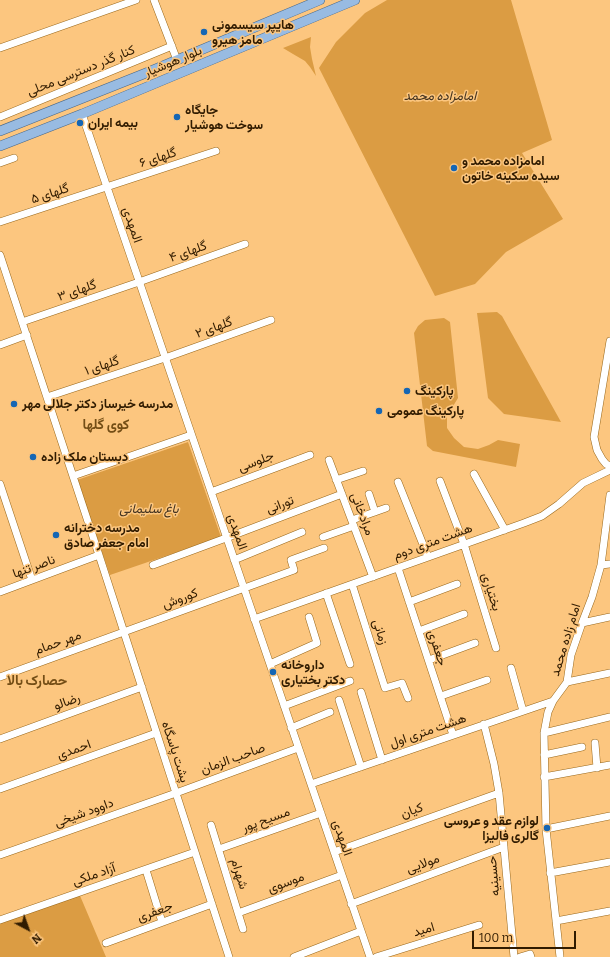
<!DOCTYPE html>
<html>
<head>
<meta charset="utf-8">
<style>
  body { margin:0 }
  #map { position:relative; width:610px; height:957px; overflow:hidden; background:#fcc67f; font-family:Bitter,serif }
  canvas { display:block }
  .north { position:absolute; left:8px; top:909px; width:40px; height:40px; -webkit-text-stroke:3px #fcc67f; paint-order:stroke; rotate:139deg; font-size:11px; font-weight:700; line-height:16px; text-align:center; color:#301b00 }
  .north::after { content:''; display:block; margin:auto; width:14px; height:18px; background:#301b00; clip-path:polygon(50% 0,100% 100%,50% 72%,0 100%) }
  .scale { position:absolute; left:472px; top:931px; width:104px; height:18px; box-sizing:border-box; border:2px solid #301b00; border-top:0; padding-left:5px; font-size:12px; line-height:14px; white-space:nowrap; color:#301b00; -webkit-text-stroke:3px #fcc67f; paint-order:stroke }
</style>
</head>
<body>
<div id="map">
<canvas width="610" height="957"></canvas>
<div class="north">N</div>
<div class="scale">100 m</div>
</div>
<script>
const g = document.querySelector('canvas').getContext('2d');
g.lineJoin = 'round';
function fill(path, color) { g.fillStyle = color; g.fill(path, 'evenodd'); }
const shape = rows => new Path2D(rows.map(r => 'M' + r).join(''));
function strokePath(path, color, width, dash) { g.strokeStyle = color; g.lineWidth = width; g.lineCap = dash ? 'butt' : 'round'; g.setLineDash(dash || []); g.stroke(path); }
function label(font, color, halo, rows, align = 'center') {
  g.font = font + ' Bitter,Vazirmatn,serif'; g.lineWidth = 3; g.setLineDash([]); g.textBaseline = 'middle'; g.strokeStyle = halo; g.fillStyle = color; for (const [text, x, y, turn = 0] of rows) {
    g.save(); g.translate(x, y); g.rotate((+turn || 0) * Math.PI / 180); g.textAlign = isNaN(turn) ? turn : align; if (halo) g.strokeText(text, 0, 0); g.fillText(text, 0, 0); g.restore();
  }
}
const green = shape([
  [387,0,511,0,552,140,522,153,563,219,506,252,475,284,435,296,319,68,336,42,365,13],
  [311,37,310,47,312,59,316,76,310,67,305,61,293,54,283,48],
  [497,312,502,316,561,422,504,414,488,398,477,313],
  [444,318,450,322,458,398,447,416,447,428,454,438,464,447,478,449,489,445,498,440,520,444,516,467,433,451,427,446,414,333,418,326,425,320],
  [188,442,221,537,110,575,77,480],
  [78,891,106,957,0,957,0,920]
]);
const minor = shape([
  [154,0,177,60],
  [0,48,136,0],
  [82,114,370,957],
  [0,117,172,46],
  [0,163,14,158],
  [0,222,216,151],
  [0,255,99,555,229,957],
  [22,322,139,282,245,244],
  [610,341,594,437,597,450,602,459,606,464,610,466],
  [0,345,27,335],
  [47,397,165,358,271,320],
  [329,460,373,577],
  [474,474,505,530],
  [73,476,191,435],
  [336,480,363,471],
  [440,481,464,544,496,648],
  [398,482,428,557],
  [0,484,32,580],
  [211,492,310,455],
  [369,494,375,512],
  [352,520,386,508],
  [323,537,354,526],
  [234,560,302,532],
  [153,565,226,538,342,494],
  [601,565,610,564],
  [398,568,453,735],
  [352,584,385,688,402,683,408,698],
  [0,592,99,555],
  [326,593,350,664],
  [409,602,457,584],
  [254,619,524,523,542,516,559,504,583,483,610,470],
  [582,623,610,617],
  [419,631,464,614],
  [429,660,475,643],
  [270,664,317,643,309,617],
  [511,668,523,711],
  [0,677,294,570,291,560,324,548],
  [567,682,610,673],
  [361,692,382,760],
  [441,696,487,680],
  [339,700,361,767],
  [284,706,350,681],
  [484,724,494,764,499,793,514,957],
  [291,728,330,712],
  [544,733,610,717],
  [0,739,142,687],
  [595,743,597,768],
  [544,755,582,747],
  [544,777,610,765],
  [311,784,553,701],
  [0,789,156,733],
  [211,825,243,929],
  [546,829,610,816],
  [219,849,321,813],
  [334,852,499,793],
  [0,855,176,793,298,748],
  [146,870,162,922],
  [550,873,610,862],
  [351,904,504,847],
  [238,913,342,875],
  [0,920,195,852],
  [556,921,610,911],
  [106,943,212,904],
  [294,957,361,931],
  [376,957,479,925],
  [520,957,530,954,531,957],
  [560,957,546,829,544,733,548,712,553,701,567,682,571,655,582,623,592,597,601,565,610,495]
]);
const major = shape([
  [0,131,146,73,320,0],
  [0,146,82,114,355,0]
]);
const markers = [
  [204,32,4,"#1566b4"],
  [177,117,4,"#1566b4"],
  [80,123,4,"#1566b4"],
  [454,168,4,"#1566b4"],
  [407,391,4,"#1566b4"],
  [14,404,4,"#1566b4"],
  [379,411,4,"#1566b4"],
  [33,457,4,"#1566b4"],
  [56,535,4,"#1566b4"],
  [273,672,4,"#1566b4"],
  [547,828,4,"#1566b4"]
];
const poiNames = [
  ["هایپر سیسمونی",212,25],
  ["مامز هیرو",212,40],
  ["جایگاه",185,110],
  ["سوخت هوشیار",185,125],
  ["بیمه ایران",88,123],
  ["امامزاده محمد و",462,161],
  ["سیده سکینه خاتون",462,176],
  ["پارکینگ",415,391],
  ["مدرسه خیرساز دکتر جلالی مهر",22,404],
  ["پارکینگ عمومی",387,411],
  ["دبستان ملک زاده",41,457],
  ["مدرسه دخترانه",64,528],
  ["امام جعفر صادق",64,543],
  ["داروخانه",281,665],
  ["دکتر بختیاری",281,680],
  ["لوازم عقد و عروسی",539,821,"right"],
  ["گالری فالیزا",539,836,"right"]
];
const streetNames = [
  ["بلوار هوشیار",173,62,-23],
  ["کنار گذر دسترسی محلی",81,71,-22],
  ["گلهای ۶",158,158,-18],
  ["گلهای ۵",50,194,-18],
  ["المهدی",132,225,71],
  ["گلهای ۴",188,252,-20],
  ["گلهای ۳",77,291,-19],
  ["گلهای ۲",214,328,-20],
  ["گلهای ۱",102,366,-18],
  ["جلوسی",256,462,-21],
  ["تورانی",280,505,-21],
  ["مرادخانی",362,514,69],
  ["المهدی",237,532,71],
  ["هشت متری دوم",433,542,-20],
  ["ناصر تنها",34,567,-20],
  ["بختیاری",491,592,73],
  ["کوروش",180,599,-20],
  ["زمانی",380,632,73],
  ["امام زاده محمد",566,640,-73],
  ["مهر حمام",58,643,-20],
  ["جعفری",437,648,72],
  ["رضالو",67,702,-20],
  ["هشت متری اول",428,731,-19],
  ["احمدی",74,750,-20],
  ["پشت پاسگاه",175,752,72],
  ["صاحب الزمان",233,759,-20],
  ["کیان",412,811,-20],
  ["داوود شیخی",84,813,-20],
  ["مسیح پور",266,820,-20],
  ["المهدی",342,838,71],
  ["مولایی",423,864,-20],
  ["شهرام",239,874,73],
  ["آزاد ملکی",94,875,-19],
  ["حسینیه",494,876,-95],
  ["موسوی",286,883,-20],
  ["جعفری",155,912,-20],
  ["امید",424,930,-17]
];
const parkNames = [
  ["امامزاده محمد",440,96],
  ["باغ سلیمانی",149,509]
];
const neighbourhoodNames = [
  ["کوی گلها",106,425],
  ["حصارک بالا",37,681]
];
fill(green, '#db9c43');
strokePath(minor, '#99681b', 8);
strokePath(major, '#476687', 10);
strokePath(minor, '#fff', 7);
strokePath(major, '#98bbe2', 9);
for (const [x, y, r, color] of markers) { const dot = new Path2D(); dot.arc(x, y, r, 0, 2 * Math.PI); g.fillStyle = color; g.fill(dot); strokePath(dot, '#fcc67f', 1.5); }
label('bold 13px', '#301b00', '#fcc67f', poiNames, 'left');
label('13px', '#301b00', '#fcc67f', streetNames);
label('italic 13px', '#433320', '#fcc67f', parkNames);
label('bold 14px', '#744e16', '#fcc67f', neighbourhoodNames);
</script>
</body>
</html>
